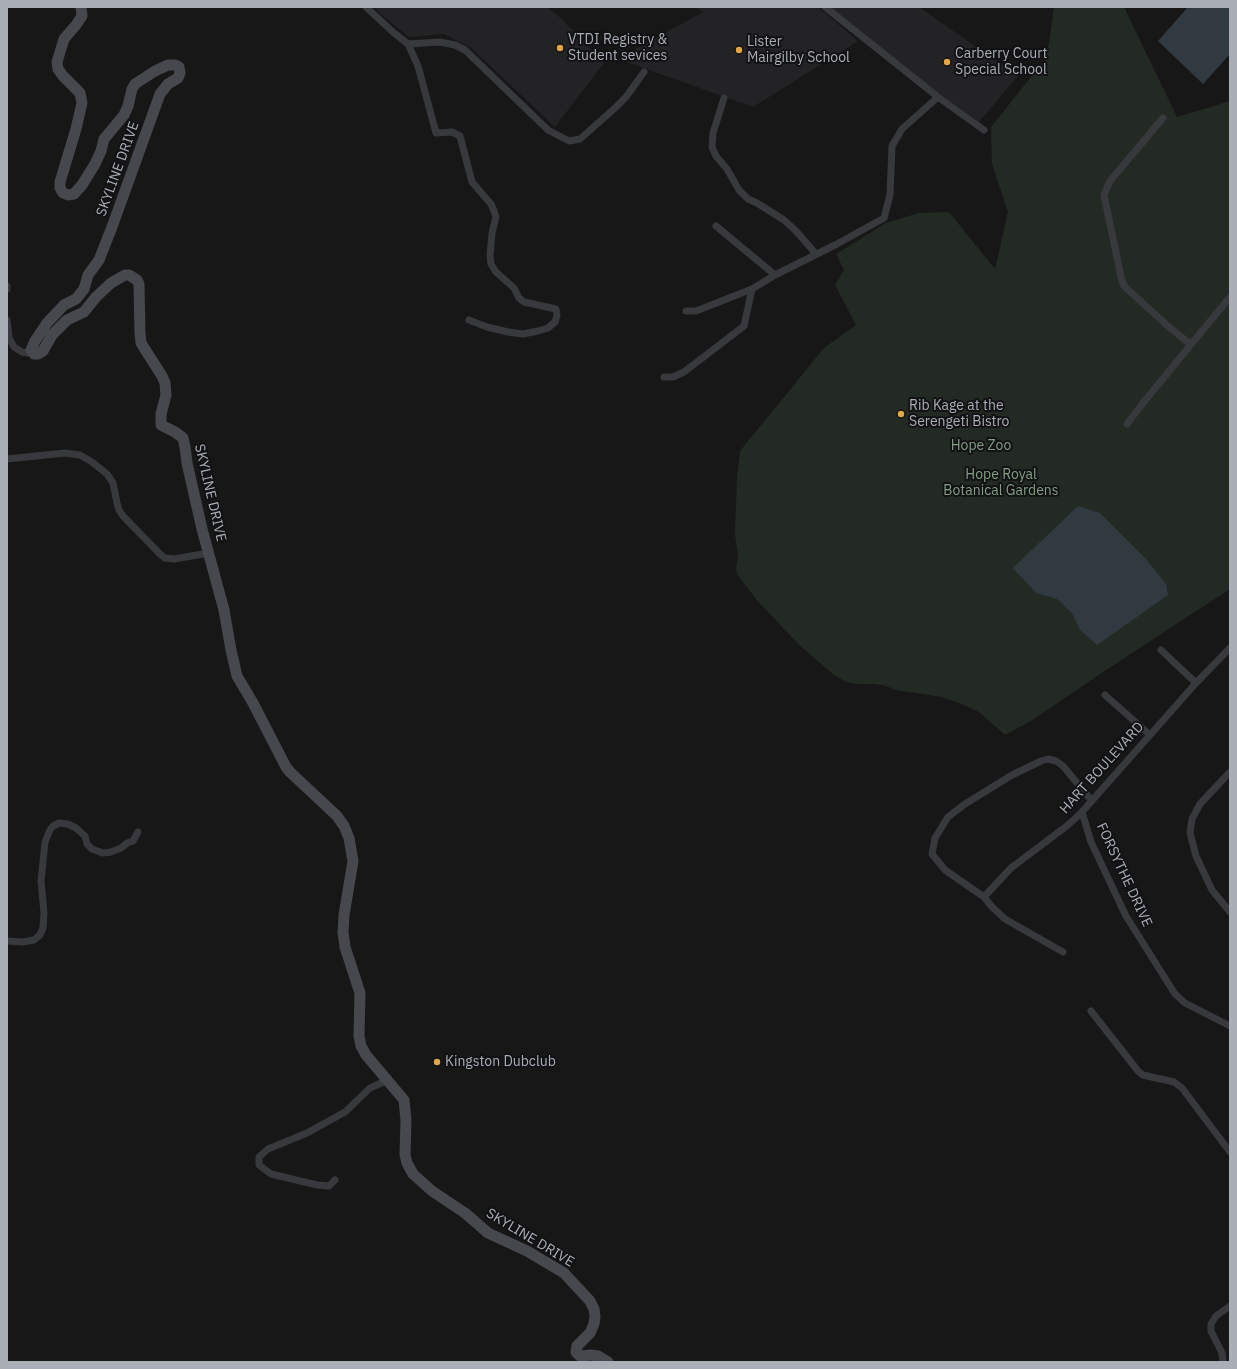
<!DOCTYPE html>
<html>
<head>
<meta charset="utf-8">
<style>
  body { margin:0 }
  #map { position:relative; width:1237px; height:1369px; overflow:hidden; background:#171718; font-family:"IBM Plex Sans",sans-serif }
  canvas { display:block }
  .frame { position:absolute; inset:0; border:8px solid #aaafb7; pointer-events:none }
</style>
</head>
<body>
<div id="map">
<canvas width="1237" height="1369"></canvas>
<div class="frame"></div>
</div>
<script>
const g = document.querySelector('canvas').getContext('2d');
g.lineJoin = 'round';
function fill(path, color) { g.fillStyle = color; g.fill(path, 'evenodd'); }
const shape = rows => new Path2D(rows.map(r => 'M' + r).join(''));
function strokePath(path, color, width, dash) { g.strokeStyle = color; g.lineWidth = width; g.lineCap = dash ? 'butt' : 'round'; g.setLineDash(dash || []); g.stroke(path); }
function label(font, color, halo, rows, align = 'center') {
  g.font = font + ' "IBM Plex Sans",sans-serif'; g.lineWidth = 4; g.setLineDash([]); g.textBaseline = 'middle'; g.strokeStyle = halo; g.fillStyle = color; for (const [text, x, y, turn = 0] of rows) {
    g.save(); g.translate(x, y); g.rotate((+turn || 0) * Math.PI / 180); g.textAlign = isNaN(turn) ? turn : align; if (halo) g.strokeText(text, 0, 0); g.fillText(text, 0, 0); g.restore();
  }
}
const built = shape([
  [374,7,547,7,563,20,604,63,555,127,470,47,444,34,409,37,383,16],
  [695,7,818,7,858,41,753,107,618,59,703,12],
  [825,7,919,7,1018,76,979,122,877,48]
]);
const green = shape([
  [1054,7,1124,7,1177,117,1230,101,1230,589,1103,672,1031,721,1005,735,979,712,964,705,942,697,896,690,886,686,875,684,858,684,846,682,834,675,798,644,756,599,737,574,736,568,738,555,735,534,737,477,740,451,824,348,856,325,835,285,844,270,836,254,886,223,919,213,949,212,995,269,1008,212,992,164,991,127,1047,57]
]);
const water = shape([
  [1188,7,1230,7,1230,54,1203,84,1158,41],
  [1078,506,1100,513,1146,559,1166,584,1168,595,1097,645,1080,630,1072,613,1057,599,1036,593,1013,568]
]);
const street = shape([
  [366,7,394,33,408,44,440,42,455,45,465,50,548,130,569,141,580,139,615,108,626,97,644,72],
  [825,7,938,97,984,130],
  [408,44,418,66,436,133,452,132,460,136,472,182,491,204,494,211,496,217,492,233,490,255,491,264,496,272,514,288,519,298,524,302,556,309,557,315,555,322,548,328,538,331,523,334,508,332,487,327,469,320],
  [724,98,713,133,712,147,716,156,727,169,739,190,748,199,757,203,784,220,796,231,816,254],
  [1163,118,1110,181,1104,195,1121,277,1124,286,1169,327,1190,344],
  [716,226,775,275],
  [7,286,7,289],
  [686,311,696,311,752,289,775,275,837,244,884,218,890,195,892,146,902,129,938,97],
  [7,320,9,338,14,347,22,352,34,354],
  [664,377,673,377,684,372,744,326,752,289],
  [1127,424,1143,403,1230,297],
  [7,459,65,453,80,455,92,462,107,474,113,483,117,503,119,510,123,516,160,554,165,558,174,559,209,553],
  [1161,650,1196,683],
  [1105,695,1150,735],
  [1230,772,1200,804,1192,819,1190,833,1196,856,1212,890,1230,912],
  [1082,812,1091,842,1126,916,1175,994,1185,1003,1230,1026],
  [984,897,1011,868,1068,825,1082,812,1196,683,1230,648],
  [7,941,23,942,34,940,40,935,43,928,44,913,41,881,45,842,50,830,53,826,59,823,68,824,76,828,85,836,87,844,92,849,103,853,111,852,121,848,127,843,133,841,138,832],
  [1063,952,1005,919,992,907,984,897,945,870,932,854,935,838,948,817,965,804,1012,775,1041,761,1048,759,1056,761,1063,766,1092,801],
  [1091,1011,1138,1071,1143,1075,1174,1082,1182,1088,1230,1152],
  [335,1180,329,1186,317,1185,271,1174,259,1165,259,1157,268,1149,307,1133,345,1112,370,1088,388,1080],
  [1223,1362,1222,1353,1211,1331,1211,1324,1216,1316,1230,1306]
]);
const secondary = shape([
  [81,7,82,16,76,25,64,39,57,62,58,69,63,76,80,93,82,103,76,129,60,182,60,188,63,193,68,195,74,194,82,185,95,164,101,151,104,139,124,115,128,106,132,89,135,84,155,71,168,65,175,65,179,67,180,73,178,78,168,84,160,94,112,227,99,260,88,275,84,289,76,299,64,305,47,323,35,341,31,350,34,354,38,354,43,351,52,335,67,320,84,312,96,297,111,283,125,275,129,275,137,280,139,284,140,334,141,343,162,376,165,383,166,395,161,414,161,425,175,432,183,438,185,447,187,463,202,529,224,610,231,650,237,676,253,703,286,767,290,772,337,816,344,826,349,838,353,861,344,915,343,932,345,947,360,993,359,1036,361,1046,366,1055,404,1100,406,1120,405,1155,407,1163,413,1174,432,1191,465,1213,488,1233,527,1251,564,1273,590,1301,594,1309,595,1317,594,1324,590,1333,577,1346,576,1352,580,1356,591,1355,598,1356,608,1362]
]);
const markers = [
  [560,48,4,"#e1a746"],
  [739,50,4,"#e1a746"],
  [947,62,4,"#e1a746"],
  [901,414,4,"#e1a746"],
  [437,1062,4,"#e1a746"]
];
const poiNames = [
  ["VTDI Registry &",568,40],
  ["Student sevices",568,56],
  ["Lister",747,42],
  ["Mairgilby School",747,58],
  ["Carberry Court",955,54],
  ["Special School",955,70],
  ["Rib Kage at the",909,406],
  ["Serengeti Bistro",909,422],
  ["Kingston Dubclub",445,1062]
];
const streetNames = [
  ["SKYLINE DRIVE",118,169,-70],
  ["SKYLINE DRIVE",210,493,77],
  ["HART BOULEVARD",1102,768,-48],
  ["FORSYTHE DRIVE",1124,875,65],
  ["SKYLINE DRIVE",530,1238,31]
];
const parkNames = [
  ["Hope Zoo",981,446],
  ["Hope Royal",1001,475],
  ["Botanical Gardens",1001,491]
];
fill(built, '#232325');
fill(green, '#232a24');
fill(water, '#313a40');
strokePath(street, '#38393d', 7);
strokePath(secondary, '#46484d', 11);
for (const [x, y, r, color] of markers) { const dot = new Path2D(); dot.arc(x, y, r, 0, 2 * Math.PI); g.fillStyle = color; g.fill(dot); strokePath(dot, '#121214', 1.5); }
label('14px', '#aaafb7', '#121214', poiNames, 'left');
label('14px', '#aaafb7', '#121214', streetNames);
label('14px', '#83a084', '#121214', parkNames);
</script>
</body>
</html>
